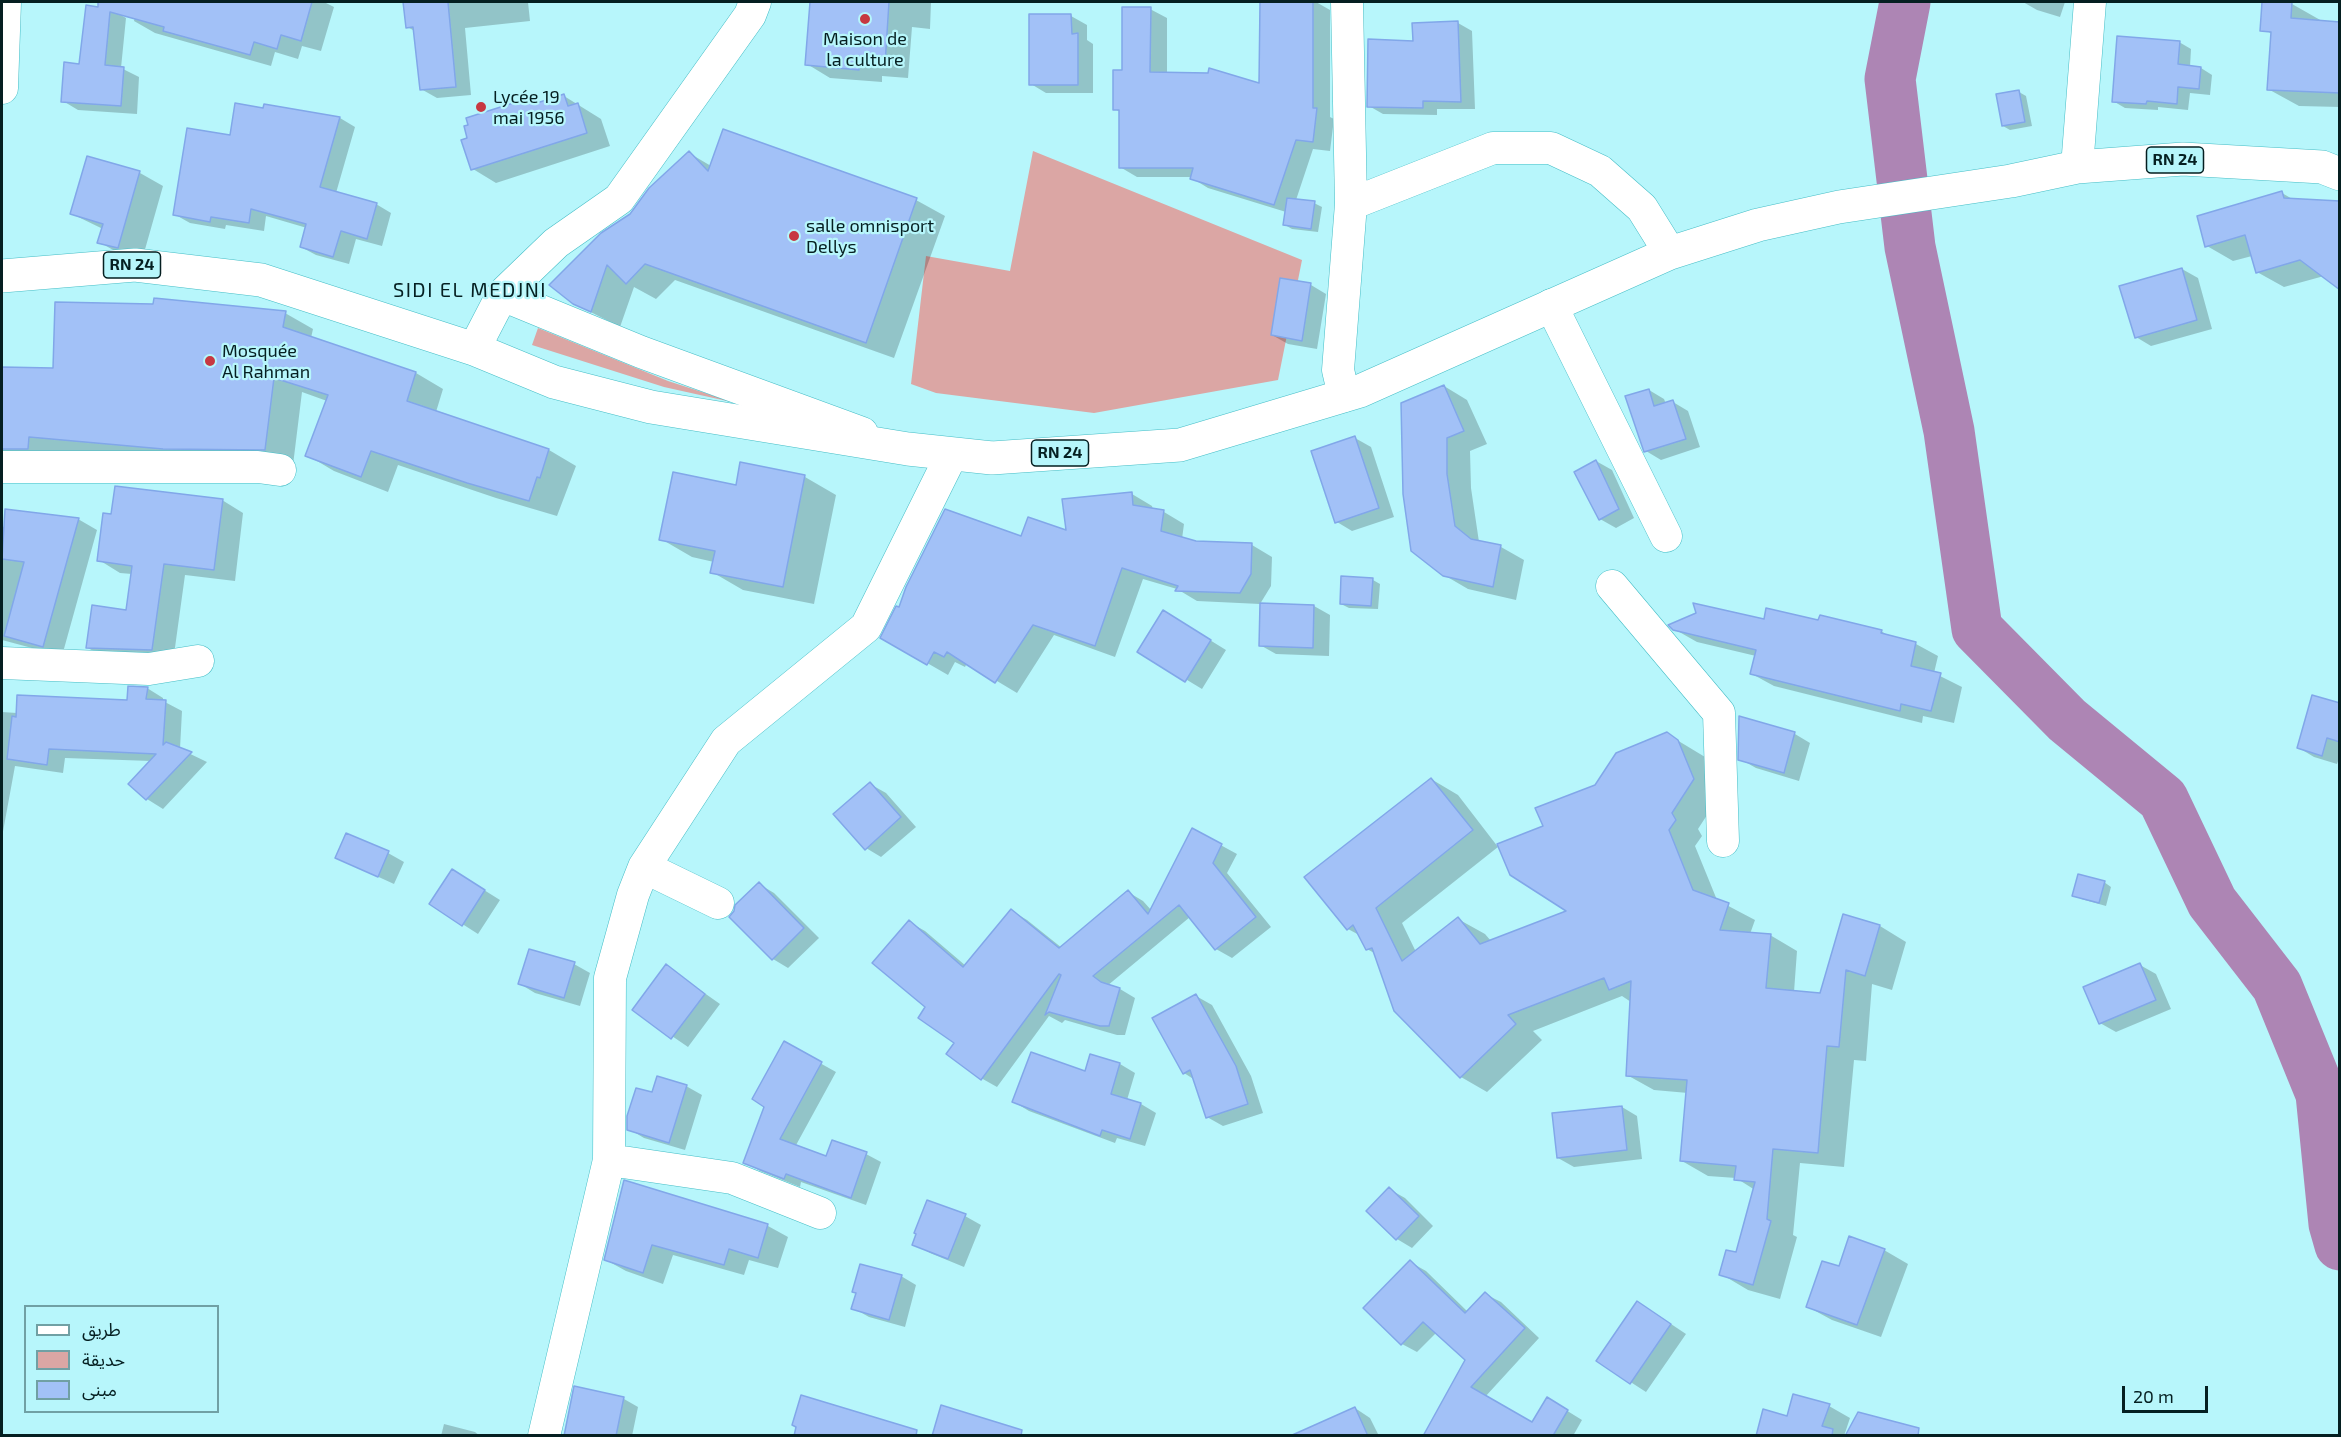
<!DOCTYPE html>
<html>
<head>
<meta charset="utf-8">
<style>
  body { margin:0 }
  #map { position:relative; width:2341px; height:1437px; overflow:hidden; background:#b7f6fb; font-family:"Exo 2","Noto Sans Arabic",sans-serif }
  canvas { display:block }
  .frame { position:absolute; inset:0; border:3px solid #051f21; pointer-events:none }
  .legend { position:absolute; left:24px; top:1305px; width:195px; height:108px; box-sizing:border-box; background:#b7f6fb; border:2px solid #70a0a4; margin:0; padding:8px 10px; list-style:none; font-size:18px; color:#051f21 }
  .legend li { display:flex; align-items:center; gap:12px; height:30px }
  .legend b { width:30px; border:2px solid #70a0a4 }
  .scale { position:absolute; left:2122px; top:1386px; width:86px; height:27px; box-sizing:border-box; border:3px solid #051f21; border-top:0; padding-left:8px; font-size:18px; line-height:21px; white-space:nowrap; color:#051f21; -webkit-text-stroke:4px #b7f6fb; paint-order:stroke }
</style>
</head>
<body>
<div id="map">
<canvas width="2341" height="1437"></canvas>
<div class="frame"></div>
<ul class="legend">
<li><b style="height:8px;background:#fff"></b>طريق</li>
<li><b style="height:16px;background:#dba6a4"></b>حديقة</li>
<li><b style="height:16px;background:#a2c1f7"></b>مبنى</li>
</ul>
<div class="scale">20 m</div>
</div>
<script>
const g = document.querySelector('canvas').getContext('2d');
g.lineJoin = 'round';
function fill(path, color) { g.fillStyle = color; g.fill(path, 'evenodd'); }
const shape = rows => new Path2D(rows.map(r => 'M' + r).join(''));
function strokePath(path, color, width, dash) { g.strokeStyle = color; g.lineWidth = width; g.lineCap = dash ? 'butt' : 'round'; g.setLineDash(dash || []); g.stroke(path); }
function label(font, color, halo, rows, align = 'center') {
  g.font = font + ' "Exo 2",sans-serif'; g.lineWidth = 4.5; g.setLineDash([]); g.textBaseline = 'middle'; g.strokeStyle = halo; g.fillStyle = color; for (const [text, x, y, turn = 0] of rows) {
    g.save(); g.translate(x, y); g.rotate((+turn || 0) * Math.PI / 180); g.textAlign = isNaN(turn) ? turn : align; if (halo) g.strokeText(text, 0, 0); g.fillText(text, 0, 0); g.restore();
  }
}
const green = shape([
  [1033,151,1302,260,1278,380,1094,413,936,393,911,384,926,256,1010,271],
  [538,328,668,381,736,403,664,387,532,345]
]);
const shadow = shape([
  [229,2,324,2,334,7,321,51,302,46,298,59,275,52,271,66,155,33,134,21,136,12,227,21],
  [405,2,528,2,530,21,465,28,471,95,437,98,421,89,415,31,407,27],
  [811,2,931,2,930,29,912,27,908,78,882,76,882,82,830,78,807,64],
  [1261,2,1316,2,1330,10,1330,117,1334,119,1330,151,1313,149,1296,200,1314,203,1322,207,1318,232,1292,229,1285,225,1286,212,1208,188,1190,177,1137,177,1120,167,1120,112,1115,109,1123,71,1150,9,1167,18,1167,74,1261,85],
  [2023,2,2065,2,2060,17,2037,10],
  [2292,4,2322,21,2340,24,2340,107,2299,106,2268,89,2272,34,2267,31],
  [110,9,126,18,121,68,139,77,137,114,78,110,63,101],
  [1071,16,1087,25,1087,40,1093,44,1093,93,1046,93,1031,84],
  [1458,23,1472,31,1475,109,1437,109,1437,115,1383,114,1369,106,1414,42],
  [2179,42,2191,49,2190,67,2201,68,2212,75,2210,95,2190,93,2188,110,2158,107,2158,110,2125,108,2113,101],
  [2019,92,2026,96,2032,126,2010,130,2003,126],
  [564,96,601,119,610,146,496,183,473,169,532,99,540,103],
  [265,106,340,118,355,127,336,193,376,204,391,213,382,246,356,239,349,264,316,255,301,247,307,228,266,216,264,231,226,225,225,229,190,223,174,214,231,137,265,110],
  [689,153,711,166,916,200,945,216,894,358,675,280,656,299,634,287,620,327,573,303,631,215],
  [88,158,140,173,163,186,142,260,122,255,99,242,103,229,72,214],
  [2282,193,2294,200,2324,276,2284,287,2257,272,2252,256,2233,261,2207,246],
  [2182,269,2198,278,2212,329,2151,346,2136,337],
  [1282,280,1311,285,1326,294,1317,349,1288,344,1272,335],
  [285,313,313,329,311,338,416,373,443,389,436,412,549,450,576,466,557,516,496,498,398,465,388,492,334,471,307,455,327,401,302,392,293,465,2,471,2,368,55,370],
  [1444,386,1467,400,1487,444,1470,451,1471,488,1479,542,1501,547,1524,560,1516,600,1468,589,1444,575],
  [1649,390,1664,399,1666,404,1673,402,1688,411,1700,447,1661,460,1646,451],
  [1355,438,1371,447,1394,517,1352,531,1337,522],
  [1596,461,1612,470,1634,518,1616,528,1600,519],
  [741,464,805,477,836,495,814,604,743,590,712,572,714,562,692,557,661,539,737,486],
  [1132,494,1152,506,1153,510,1164,512,1184,524,1182,539,1196,543,1252,545,1272,557,1271,586,1260,604,1197,601,1177,589,1143,579,1115,657,1054,635,1017,693,967,663,965,667,955,662,948,675,882,637,1022,538,1068,533],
  [222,500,243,513,235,581,185,575,173,662,109,660,88,648,127,612,132,574,120,573,99,560,113,515],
  [78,519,97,530,62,656,2,640,2,527],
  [1373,580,1380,584,1378,609,1349,608,1341,604],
  [1262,604,1314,606,1330,615,1329,656,1276,654,1260,645],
  [1179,621,1226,650,1202,689,1139,651],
  [1765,621,1819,622,1881,631,1892,638,1916,644,1938,656,1934,673,1962,687,1954,723,1923,716,1922,723,1774,686,1752,674,1756,656,1697,642,1674,629],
  [147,688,163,698,163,701,182,711,180,749,207,762,163,809,147,799,130,784,151,761,65,758,63,773,15,766,2,837,2,712,17,713,128,702],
  [2340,704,2340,756,2337,764,2314,757,2299,748],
  [1740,718,1795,734,1810,743,1799,781,1756,768,1740,759],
  [1667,734,1705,757,1720,795,1698,829,1702,836,1695,846,1717,900,1755,920,1750,934,1770,935,1797,951,1794,992,1821,995,1844,916,1880,926,1906,942,1892,990,1872,984,1866,1061,1854,1060,1844,1167,1800,1163,1793,1235,1797,1237,1780,1299,1748,1290,1721,1274,1737,1254,1755,1190,1736,1178,1708,1176,1682,1161,1688,1093,1654,1090,1627,1075,1631,1002,1622,996,1533,1031,1542,1040,1487,1092,1461,1077,1376,954,1367,949,1361,936,1348,929,1306,877,1431,779,1458,795,1498,847,1402,923,1416,952,1458,919,1485,934,1491,941,1569,911,1545,827,1596,786],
  [870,784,886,793,916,827,881,857,866,848],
  [1193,830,1237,854,1227,873,1271,927,1232,958,1216,949,1190,917,1107,986,1120,989,1135,998,1125,1035,1117,1035,1065,1020,1062,1023,1049,1016,997,1087,981,1078,956,1042,927,1007,909,922,925,931,966,966,1012,911,1027,920,1062,948,1128,892,1143,901,1152,911],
  [388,853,404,862,394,884,337,858],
  [468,880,500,900,478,934,431,904],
  [2104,882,2111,887,2106,906,2081,899,2074,895],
  [759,884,774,893,819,938,788,968,773,959],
  [574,964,590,973,580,1006,535,993,520,984],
  [2140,965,2156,974,2171,1009,2116,1032,2100,1023],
  [666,966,720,1004,688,1047,634,1010],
  [1196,996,1212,1005,1251,1076,1263,1113,1223,1126,1207,1117,1195,1080,1184,1073],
  [784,1043,836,1072,795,1147,827,1158,833,1142,866,1154,881,1162,866,1205,801,1182,800,1187,760,1171,745,1162,766,1107],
  [1120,1064,1135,1073,1127,1100,1141,1104,1156,1113,1145,1146,1117,1138,1115,1143,1029,1111,1014,1102,1086,1073],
  [686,1086,702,1095,685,1150,644,1138,629,1129,653,1094],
  [1622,1107,1637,1116,1642,1159,1574,1167,1558,1158],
  [625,1182,768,1226,788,1237,778,1268,749,1260,744,1275,673,1255,663,1284,626,1271,606,1260],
  [1389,1189,1405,1198,1433,1226,1412,1248,1397,1239],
  [965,1216,981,1225,964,1267,930,1253,914,1244],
  [1884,1250,1908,1264,1881,1337,1832,1320,1808,1307,1839,1268],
  [1410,1262,1426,1271,1468,1312,1485,1294,1501,1302,1539,1338,1485,1397,1533,1424,1548,1399,1582,1420,1573,1436,1424,1436,1467,1359,1437,1332,1417,1352,1402,1344],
  [901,1276,916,1285,905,1327,869,1317,853,1308],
  [1653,1312,1686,1334,1646,1392,1598,1361],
  [624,1399,638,1407,632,1436,565,1436],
  [1829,1406,1850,1418,1844,1436,1757,1436,1788,1418],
  [1355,1408,1370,1418,1379,1436,1328,1436],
  [444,1424,475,1432,480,1436,441,1436]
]);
const river = shape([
  [1905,2,1890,79,1910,247,1949,431,1977,629,2067,720,2163,799,2212,902,2277,986,2321,1094,2334,1224,2340,1245]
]);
const building = shape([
  [98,2,312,2,301,41,281,35,277,49,254,42,250,55,163,31,164,27,110,12,105,65,124,67,121,106,61,102,64,62,79,64,86,5,98,7,98,2],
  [403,2,448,2,456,87,420,90,413,27,406,28,403,2],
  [810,2,889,2,885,65,859,64,859,70,805,65,810,2],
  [1260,2,1313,2,1313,108,1317,108,1313,142,1296,140,1274,205,1190,179,1193,168,1119,168,1119,110,1113,110,1113,70,1122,70,1122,7,1151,7,1150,72,1208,73,1209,68,1259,83,1260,2],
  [2262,2,2292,2,2291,18,2340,22,2340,93,2267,90,2271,32,2260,31,2262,2],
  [1029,14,1071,14,1072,34,1078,33,1078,85,1029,85,1029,14],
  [1458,21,1461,102,1423,101,1423,108,1367,107,1368,39,1413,41,1412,23,1458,21],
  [2117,36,2180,41,2178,64,2201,67,2199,89,2178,87,2177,104,2147,101,2146,104,2112,102,2117,36],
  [2019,90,2025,122,2002,126,1996,94,2019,90],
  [564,94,568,106,578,103,587,133,471,170,461,140,467,138,464,126,468,125,466,118,532,97,534,104,564,94],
  [235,103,263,108,264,104,340,117,320,187,377,203,367,239,341,231,333,257,300,247,306,224,251,209,249,223,211,217,210,222,173,215,187,128,230,135,235,103],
  [723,129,917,198,866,343,645,264,626,284,607,265,591,312,573,304,549,285,601,233,630,214,649,188,689,151,708,171,723,129],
  [87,156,140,171,118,248,97,243,103,224,70,214,87,156],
  [2282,191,2284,198,2340,201,2340,290,2300,260,2256,273,2245,235,2205,247,2197,216,2282,191],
  [1287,198,1315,201,1311,229,1283,225,1287,198],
  [2182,268,2197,320,2135,338,2119,286,2182,268],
  [1280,278,1311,283,1302,341,1271,335,1280,278],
  [154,298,286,311,283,327,416,372,407,401,549,449,540,478,537,477,529,501,467,483,371,451,361,477,305,456,328,395,274,378,265,450,163,449,29,437,28,449,2,449,2,367,53,368,55,302,153,304,154,298],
  [1444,385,1464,431,1447,438,1447,474,1455,526,1471,539,1501,545,1493,587,1443,576,1411,551,1403,494,1401,403,1444,385],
  [1649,389,1654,406,1673,400,1686,439,1644,452,1625,396,1649,389],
  [1355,436,1379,508,1335,523,1311,451,1355,436],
  [1596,460,1619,509,1599,520,1574,472,1596,460],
  [740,462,805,475,783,587,710,573,715,551,659,540,673,472,736,485,740,462],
  [115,486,223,499,214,570,164,564,152,650,86,648,92,605,126,610,132,566,97,561,103,513,111,514,115,486],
  [1132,492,1133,505,1164,510,1161,531,1196,541,1252,543,1251,574,1240,593,1175,591,1178,586,1122,568,1095,646,1033,625,995,683,947,652,944,657,934,652,927,665,880,638,896,606,899,607,906,587,945,509,1021,536,1028,517,1066,530,1062,499,1132,492],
  [5,509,79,518,43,647,4,636,24,562,2,559,5,509],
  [1341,576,1373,578,1371,606,1340,604,1341,576],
  [1260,603,1314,605,1313,648,1259,646,1260,603],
  [1693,603,1764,619,1766,608,1818,620,1820,615,1882,630,1881,633,1916,642,1911,666,1941,673,1931,711,1901,704,1900,711,1750,674,1756,650,1673,630,1668,625,1696,613,1693,603],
  [1163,610,1211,640,1185,682,1137,652,1163,610],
  [128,686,148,687,146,699,166,700,163,745,166,742,192,752,146,800,128,784,156,754,49,749,47,765,7,759,12,716,16,717,17,695,127,700,128,686],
  [2312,695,2340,703,2340,742,2327,738,2322,756,2297,748,2312,695],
  [1739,716,1795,732,1784,773,1738,760,1739,716],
  [1667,732,1678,740,1694,779,1672,813,1676,820,1669,830,1693,890,1729,903,1720,930,1771,934,1766,988,1820,993,1843,914,1880,925,1865,976,1846,970,1839,1047,1827,1046,1818,1153,1773,1149,1767,1219,1771,1221,1753,1285,1719,1275,1726,1250,1736,1252,1755,1182,1734,1180,1736,1166,1680,1161,1687,1080,1626,1076,1631,981,1609,990,1604,978,1508,1015,1516,1024,1460,1078,1394,1011,1372,948,1366,950,1353,925,1347,930,1304,877,1431,778,1473,830,1376,908,1402,961,1458,917,1480,944,1566,911,1510,875,1497,844,1543,826,1535,808,1595,785,1616,753,1667,732],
  [870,782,901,817,865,850,833,814,870,782],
  [1192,828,1222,844,1213,863,1256,917,1215,950,1179,905,1093,976,1101,982,1120,988,1109,1026,1100,1026,1049,1012,1045,1015,1061,975,1059,974,981,1080,946,1054,954,1043,918,1018,925,1007,872,963,909,920,963,967,1011,909,1059,948,1128,890,1148,914,1192,828],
  [346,833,389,851,378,877,335,858,346,833],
  [452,869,485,890,462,926,429,904,452,869],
  [2078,874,2105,881,2099,903,2072,896,2078,874],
  [759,882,804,928,772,960,729,917,734,911,735,905,759,882],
  [529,949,575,962,564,998,518,984,529,949],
  [2140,963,2156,1000,2099,1024,2083,987,2140,963],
  [666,964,705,994,671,1039,632,1010,666,964],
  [1196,994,1236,1066,1248,1104,1206,1118,1190,1070,1183,1074,1152,1018,1196,994],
  [784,1041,822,1062,780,1139,826,1156,832,1140,867,1152,851,1198,786,1174,784,1179,743,1163,764,1107,752,1099,784,1041],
  [1031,1052,1085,1071,1090,1054,1120,1063,1111,1094,1141,1103,1130,1139,1102,1130,1100,1136,1012,1102,1031,1052],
  [657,1076,687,1085,669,1143,627,1130,627,1116,636,1088,652,1092,657,1076],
  [1622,1106,1627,1150,1557,1158,1552,1113,1622,1106],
  [624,1180,768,1224,758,1258,729,1249,724,1265,652,1245,643,1273,604,1260,624,1180],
  [1389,1187,1419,1216,1396,1240,1366,1211,1389,1187],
  [927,1200,966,1214,948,1259,912,1245,916,1234,914,1233,927,1200],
  [1849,1236,1885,1249,1857,1325,1806,1307,1822,1261,1839,1266,1849,1236],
  [1410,1260,1465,1313,1485,1292,1525,1328,1471,1387,1532,1422,1547,1397,1568,1410,1554,1434,1557,1436,1423,1436,1465,1360,1423,1322,1401,1345,1363,1308,1410,1260],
  [860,1264,902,1275,889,1320,851,1309,856,1293,852,1292,860,1264],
  [1637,1301,1671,1324,1630,1384,1596,1361,1637,1301],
  [574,1386,624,1397,616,1436,564,1436,574,1386],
  [1793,1394,1830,1404,1822,1426,1833,1429,1832,1436,1756,1436,1763,1409,1787,1416,1793,1394],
  [801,1395,917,1430,916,1436,794,1436,796,1427,792,1425,801,1395],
  [941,1405,1022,1430,1021,1436,932,1436,941,1405],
  [1355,1407,1368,1436,1290,1436,1355,1407],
  [1858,1412,1919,1428,1918,1436,1845,1436,1858,1412]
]);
const minor = shape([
  [2,88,5,2],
  [2077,167,2090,2],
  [1351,204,1493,148,1551,148,1600,171,1642,208,1670,253],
  [502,295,641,352,862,433],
  [1551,305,1666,536],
  [474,349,502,295,556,243,619,199,750,15,755,2],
  [1344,396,1338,370,1351,204,1347,2],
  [2,467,258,467,280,470],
  [1612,586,1719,713,1723,841],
  [2,663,149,669,198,661],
  [644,867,718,903],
  [609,1160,732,1178,820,1213],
  [544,1436,609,1160,610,978,633,895,644,867,726,741,866,627,952,454]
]);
const major = shape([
  [2,276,135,265,261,280,474,349,554,382,651,407,908,449,992,458,1180,445,1360,391,1670,253,1758,225,1839,207,2011,181,2077,167,2183,159,2322,167,2340,174]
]);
const markers = [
  [865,19,6,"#c73841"],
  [481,107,6,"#c73841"],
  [794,236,6,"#c73841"],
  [210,361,6,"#c73841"]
];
const shields = [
  [2175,160,57],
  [132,265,57],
  [1060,453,57]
];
const shieldNames = [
  ["RN 24",2175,160],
  ["RN 24",132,265],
  ["RN 24",1060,453]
];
const poiNames = [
  ["Maison de",865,39,"center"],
  ["la culture",865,60,"center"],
  ["Lycée 19",493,97],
  ["mai 1956",493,118],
  ["salle omnisport",806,226],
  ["Dellys",806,247],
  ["Mosquée",222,351],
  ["Al Rahman",222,372]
];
const neighbourhoodNames = [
  ["SIDI EL MEDJNI",470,290]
];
fill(green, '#dba6a4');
fill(shadow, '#0003');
strokePath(river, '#ad85b4', 51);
fill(building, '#a2c1f7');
strokePath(building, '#81a7e9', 1.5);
strokePath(minor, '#44bdc6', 33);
strokePath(major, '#44bdc6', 34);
strokePath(minor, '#fff', 32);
strokePath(major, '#fff', 33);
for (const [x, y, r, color] of markers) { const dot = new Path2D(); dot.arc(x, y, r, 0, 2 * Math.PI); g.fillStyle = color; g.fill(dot); strokePath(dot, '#b7f6fb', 2); }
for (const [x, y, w] of shields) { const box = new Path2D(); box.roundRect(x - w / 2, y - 13, w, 26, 4.5); g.fillStyle = '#b7f6fb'; g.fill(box); strokePath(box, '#051f21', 1.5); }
label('bold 16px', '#051f21', null, shieldNames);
label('18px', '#051f21', '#b7f6fb', poiNames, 'left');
g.letterSpacing = '1.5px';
label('20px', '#051f21', '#b7f6fb', neighbourhoodNames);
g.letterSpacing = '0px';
</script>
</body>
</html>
